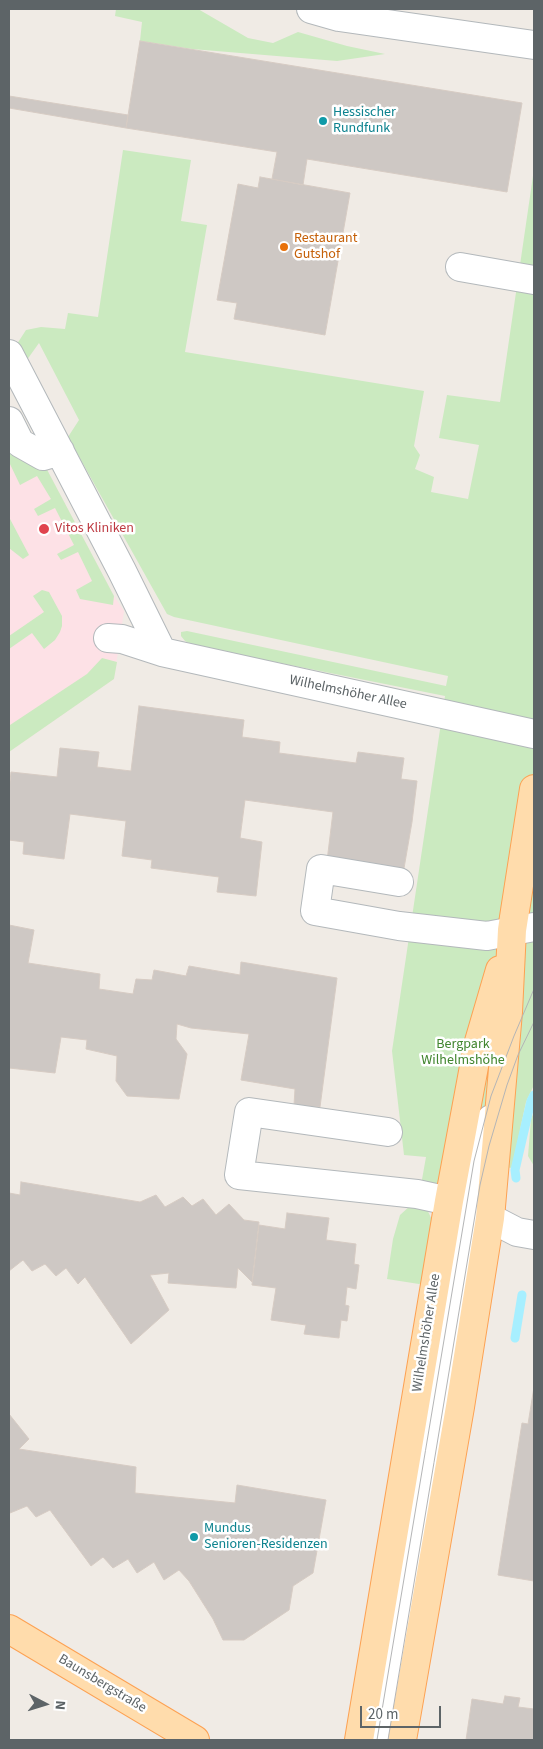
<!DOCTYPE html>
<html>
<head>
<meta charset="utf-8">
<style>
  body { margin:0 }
  #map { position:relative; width:543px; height:1749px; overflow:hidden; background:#f0ebe5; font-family:"Source Sans 3",sans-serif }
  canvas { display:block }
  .frame { position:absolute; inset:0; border:10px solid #5d6467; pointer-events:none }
  .north { position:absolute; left:20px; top:1679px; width:50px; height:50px; -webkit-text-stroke:4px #fff; paint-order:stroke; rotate:95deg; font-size:14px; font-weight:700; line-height:20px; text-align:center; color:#5d6467 }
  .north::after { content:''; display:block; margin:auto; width:18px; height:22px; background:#5d6467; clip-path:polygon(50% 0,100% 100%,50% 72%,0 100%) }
  .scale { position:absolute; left:360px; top:1706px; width:81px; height:22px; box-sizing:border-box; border:2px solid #5d6467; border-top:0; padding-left:6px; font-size:15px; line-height:18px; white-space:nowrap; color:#5d6467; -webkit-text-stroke:4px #fff; paint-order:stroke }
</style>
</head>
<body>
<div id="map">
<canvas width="543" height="1749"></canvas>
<div class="frame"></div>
<div class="north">N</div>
<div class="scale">20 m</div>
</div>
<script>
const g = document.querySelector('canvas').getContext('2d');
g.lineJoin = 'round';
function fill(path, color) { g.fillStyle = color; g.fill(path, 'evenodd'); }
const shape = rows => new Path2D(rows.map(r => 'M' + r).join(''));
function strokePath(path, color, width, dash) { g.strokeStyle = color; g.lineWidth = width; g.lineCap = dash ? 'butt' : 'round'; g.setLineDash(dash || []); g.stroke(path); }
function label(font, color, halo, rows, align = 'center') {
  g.font = font + ' "Source Sans 3",sans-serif'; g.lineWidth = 5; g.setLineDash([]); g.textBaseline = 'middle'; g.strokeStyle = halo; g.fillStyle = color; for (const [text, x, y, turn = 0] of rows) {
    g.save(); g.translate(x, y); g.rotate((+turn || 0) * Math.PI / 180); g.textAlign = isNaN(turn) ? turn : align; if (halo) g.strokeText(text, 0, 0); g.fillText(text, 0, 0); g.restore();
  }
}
const medical = shape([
  [9,435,43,462,114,596,124,611,114,679,9,752]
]);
const green = shape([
  [116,9,198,9,248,38,273,43,298,32,347,46,385,54,337,61,192,49,140,41,142,22,115,16],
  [123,150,191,160,181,221,207,225,185,352,424,391,414,446,420,455,415,469,434,477,431,492,468,499,479,445,439,438,447,395,500,402,534,169,534,1085,526,1102,512,1168,444,1160,438,1187,421,1185,426,1157,404,1155,392,1051,445,696,195,646,185,641,181,636,181,632,187,631,446,686,448,676,174,617,167,614,68,437,79,420,39,343,24,364,15,347,26,330,41,327,65,329,68,313,98,317],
  [9,435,43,462,114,596,113,605,80,599,76,590,92,581,78,552,61,560,57,554,74,545,55,508,38,516,34,509,51,499,37,476,20,485,9,462],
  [9,517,29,555,23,559,9,548],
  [42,590,49,592,62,616,62,626,60,632,55,640,44,649,32,633,9,649,9,636,44,612,33,596],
  [102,658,117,662,114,679,9,752,9,724,10,725,87,674],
  [534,1112,534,1166,528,1156,531,1119],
  [411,1205,426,1207,432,1220,422,1283,419,1284,387,1279,393,1239,400,1215]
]);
const stream = shape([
  [516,1178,515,1170,531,1101,534,1095],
  [515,1338,522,1295]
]);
const building = shape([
  [140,41,522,103,507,192,307,159,303,185,272,179,277,152,126,128,140,41],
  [9,96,128,115,126,128,9,108,9,96],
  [260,177,350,193,325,335,234,319,237,303,217,300,238,184,258,188,260,177],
  [139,706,244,720,242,737,280,742,279,753,356,763,358,752,404,758,401,779,417,781,412,822,403,874,327,861,333,812,245,800,240,838,262,842,256,896,217,892,219,877,151,868,152,860,122,856,126,821,70,814,64,859,23,854,24,842,9,840,9,790,11,772,57,777,60,748,99,752,97,767,131,771,139,706],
  [9,925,34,930,28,963,100,974,99,989,133,994,136,979,152,980,154,970,186,976,189,966,240,975,241,962,337,978,320,1107,294,1105,295,1089,241,1080,249,1034,191,1028,177,1024,176,1039,187,1054,179,1099,127,1096,116,1081,117,1056,86,1049,87,1040,61,1037,55,1073,9,1068,9,925],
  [21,1182,140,1202,156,1195,165,1207,183,1197,192,1206,203,1199,216,1215,229,1204,244,1220,259,1222,252,1282,238,1268,236,1288,168,1283,169,1273,150,1275,169,1310,131,1344,85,1277,78,1284,66,1268,56,1276,45,1264,32,1271,23,1260,9,1271,9,1193,20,1195,21,1182],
  [287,1213,329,1218,326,1240,356,1244,354,1264,359,1265,356,1289,347,1287,345,1305,349,1306,347,1321,341,1320,339,1338,304,1334,306,1325,271,1320,276,1288,252,1285,259,1225,285,1229,287,1213],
  [534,1387,534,1581,498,1575,522,1423,528,1424,534,1387],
  [9,1414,29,1439,19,1449,136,1467,135,1493,235,1503,237,1485,326,1500,313,1573,293,1586,289,1610,244,1640,223,1640,213,1619,189,1581,179,1570,164,1580,154,1562,137,1573,128,1559,113,1568,103,1557,91,1566,50,1510,36,1517,27,1506,10,1513,9,1511,9,1414],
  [505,1696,520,1698,518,1707,534,1709,534,1740,466,1740,472,1699,503,1704,505,1696]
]);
const minor = shape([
  [311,9,339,17,534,45],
  [460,267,534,280],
  [9,354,122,571,162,652],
  [9,421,20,443,43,456,60,451],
  [108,638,122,639,162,652,534,734],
  [399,882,321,869,315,911,399,926,487,936,534,927],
  [388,1132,249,1112,239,1175,417,1194,449,1201,490,1218,517,1232,534,1235],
  [381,1740,432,1444,470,1210,491,1119]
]);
const major = shape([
  [9,1629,195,1740],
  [359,1740,449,1201,478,1045,500,970],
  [402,1740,460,1407,490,1218,508,1012,512,930,534,789]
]);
const tram = shape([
  [377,1740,474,1161,491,1096,514,1036,534,989],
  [388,1740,480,1185,489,1146,507,1085,518,1055,534,1022]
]);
const markers = [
  [323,121,5,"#0f9aa8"],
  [284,247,5,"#e8710a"],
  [44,529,6,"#e0444e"],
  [194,1537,5,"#0f9aa8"]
];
const cultureNames = [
  ["Hessischer",333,113],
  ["Rundfunk",333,129],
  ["Mundus",204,1529],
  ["Senioren-Residenzen",204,1545]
];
const foodNames = [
  ["Restaurant",294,239],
  ["Gutshof",294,255]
];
const healthNames = [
  ["Vitos Kliniken",55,529]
];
const streetNames = [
  ["Wilhelmshöher Allee",348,693,12],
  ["Wilhelmshöher Allee",427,1333,-81],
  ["Baunsbergstraße",102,1684,31]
];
const parkNames = [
  ["Bergpark",463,1045],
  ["Wilhelmshöhe",463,1061]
];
fill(medical, '#fde1e6');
fill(green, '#cbeac0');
strokePath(stream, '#a7efff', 9);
fill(building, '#cec8c4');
strokePath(building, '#d6cbc3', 1);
strokePath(minor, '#b3b8bb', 30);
strokePath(major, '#fda152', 30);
strokePath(minor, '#fff', 28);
strokePath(major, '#ffdcac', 28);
strokePath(tram, '#b4b5b6', 1);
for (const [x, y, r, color] of markers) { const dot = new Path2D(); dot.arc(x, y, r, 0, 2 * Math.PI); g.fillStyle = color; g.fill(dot); strokePath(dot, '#fff', 2); }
label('14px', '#0d838f', '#fff', cultureNames, 'left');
label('14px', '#c56008', '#fff', foodNames, 'left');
label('14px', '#be3a42', '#fff', healthNames, 'left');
label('14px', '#5d6467', '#fff', streetNames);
label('14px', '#40852e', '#fff', parkNames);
</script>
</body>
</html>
